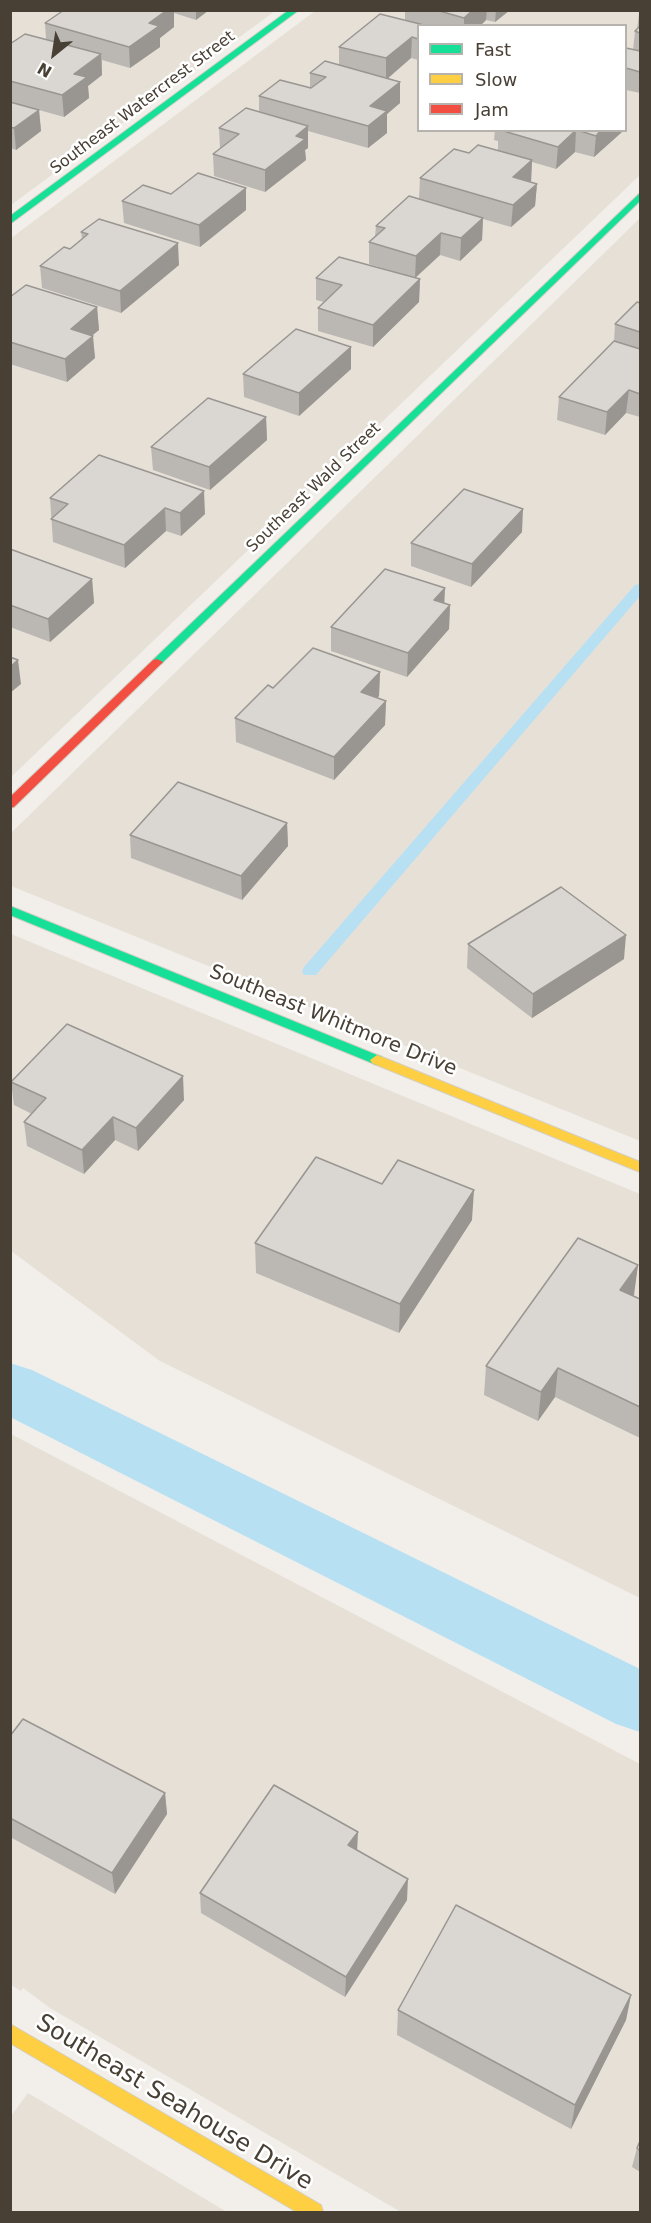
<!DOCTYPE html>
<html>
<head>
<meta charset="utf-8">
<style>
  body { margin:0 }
  #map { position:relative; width:651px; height:2223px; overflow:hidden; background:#f2efea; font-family:"DejaVu Sans",sans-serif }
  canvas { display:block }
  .frame { position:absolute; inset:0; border:12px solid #494035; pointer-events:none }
  .legend { position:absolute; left:417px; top:24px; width:210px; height:108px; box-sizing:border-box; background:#fff; border:2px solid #b6b3ae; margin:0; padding:8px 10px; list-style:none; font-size:18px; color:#494035 }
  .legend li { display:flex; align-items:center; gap:12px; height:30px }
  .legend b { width:30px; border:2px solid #b6b3ae }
  .north { position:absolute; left:24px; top:24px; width:60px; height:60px; -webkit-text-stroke:4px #fff; paint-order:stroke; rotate:210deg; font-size:16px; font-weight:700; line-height:24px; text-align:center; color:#494035 }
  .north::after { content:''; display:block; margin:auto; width:21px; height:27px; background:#494035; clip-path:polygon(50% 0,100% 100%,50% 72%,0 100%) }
</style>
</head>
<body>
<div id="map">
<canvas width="651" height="2223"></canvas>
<div class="frame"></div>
<ul class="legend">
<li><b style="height:8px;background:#16e098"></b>Fast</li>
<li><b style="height:8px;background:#ffcf43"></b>Slow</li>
<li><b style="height:8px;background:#f24e42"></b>Jam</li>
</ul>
<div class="north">N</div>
</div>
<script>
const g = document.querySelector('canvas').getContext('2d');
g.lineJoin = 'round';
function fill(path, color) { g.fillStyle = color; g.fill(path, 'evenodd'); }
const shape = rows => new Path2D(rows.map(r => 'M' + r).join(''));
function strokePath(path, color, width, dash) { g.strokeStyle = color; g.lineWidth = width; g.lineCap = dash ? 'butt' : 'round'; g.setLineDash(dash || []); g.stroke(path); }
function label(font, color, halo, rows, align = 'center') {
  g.font = font + ' "DejaVu Sans",sans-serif'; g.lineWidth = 5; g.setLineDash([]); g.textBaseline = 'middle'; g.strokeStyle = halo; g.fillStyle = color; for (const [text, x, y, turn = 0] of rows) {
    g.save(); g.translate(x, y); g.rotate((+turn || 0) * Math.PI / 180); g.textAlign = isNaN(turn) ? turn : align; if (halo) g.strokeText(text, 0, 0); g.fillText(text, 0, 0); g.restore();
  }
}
const residential = shape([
  [11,11,275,11,11,205],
  [315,11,640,11,640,175,11,777,11,238],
  [418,26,626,26,626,130,418,130],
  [640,218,640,1141,11,886,11,833],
  [11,934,640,1194,640,1598,160,1361,11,1251],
  [11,1434,640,1764,640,2212,401,2212,50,2008,23,1988,21,1991,11,1985],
  [28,2093,227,2212,11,2212,11,2116]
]);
const stream = shape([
  [640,584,640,596,316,975,304,975,302,971,304,967,635,585,640,584]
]);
const canal = shape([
  [10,1363,32,1370,640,1669,640,1732,616,1724,10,1417,10,1363]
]);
const fast = shape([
  [289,10,299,10,10,224,10,216,289,10],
  [640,193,640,201,161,664,153,664,153,660,640,193],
  [10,906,382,1057,384,1060,377,1065,372,1063,10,915,10,906]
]);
const slow = shape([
  [377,1055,640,1162,640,1172,372,1063,370,1060,377,1055],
  [10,2024,321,2205,323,2212,297,2212,10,2043,10,2024]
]);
const jam = shape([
  [157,659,163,662,161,664,14,807,10,808,10,797,153,660,157,659]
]);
const wall = shape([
  [64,10,209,10,196,20,174,13,174,27,160,38,160,47,130,68,102,60,102,75,88,86,89,98,64,117,39,110,41,131,16,150,10,148,10,44,46,39,45,23],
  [405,10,510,10,495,22,486,20,480,26,418,26,418,60,411,58,387,78,400,82,400,103,387,114,387,133,368,148,308,131,308,148,305,150,306,160,265,192,214,176,213,154,220,149,219,128,259,112,259,96,310,88,310,73,339,65,339,47,405,20],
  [640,12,640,93,626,90,626,48,633,50,635,31,637,29,639,14],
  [495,130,622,130,622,132,594,157,575,152,556,169,532,162,531,182,537,184,535,206,511,227,483,219,482,240,460,261,440,255,415,278,420,279,419,302,373,347,318,331,318,308,324,302,316,300,316,278,412,277,369,264,369,242,375,236,376,226,419,199,420,178,469,153,498,151,498,141,494,140],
  [171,194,246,210,200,247,124,223,122,201],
  [81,232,179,265,121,313,42,288,40,266,70,249,82,239],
  [10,297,97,307,99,330,92,335,95,358,67,382,10,364],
  [640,303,640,417,626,413,605,435,557,420,559,397,614,342,615,324],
  [351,369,299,416,244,397,243,374],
  [266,417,267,440,210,490,153,470,151,447],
  [99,455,205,514,181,536,166,531,125,568,53,542,50,498],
  [522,532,471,587,411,566,411,543],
  [10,549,92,579,94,603,50,642,10,627],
  [444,604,450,605,449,629,407,677,331,651,331,627],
  [380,672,379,696,377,698,386,701,385,725,334,780,236,742,235,718,273,688],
  [287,823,288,846,242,900,131,858,130,835],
  [468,944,624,959,532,1018,467,968],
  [11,1082,184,1100,138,1151,115,1140,84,1174,27,1146,24,1122,32,1114,14,1105],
  [472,1220,399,1333,256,1273,255,1243],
  [638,1265,633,1296,640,1299,640,1438,555,1397,538,1421,484,1395,486,1366],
  [10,1736,165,1793,167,1814,115,1894,10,1837],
  [200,1893,407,1900,345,1997,201,1913],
  [631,1995,626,2020,571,2129,397,2035,398,2010],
  [640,2141,640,2172,632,2167,637,2148]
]);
const shadedWall = shape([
  [167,10,174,10,174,27,160,38,160,47,130,68,129,47,149,23],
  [196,10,209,10,196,20],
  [473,10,487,10,486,20,480,26,464,26,464,18],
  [496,10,510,10,495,22],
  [412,37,411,58,386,80,386,58],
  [101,54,102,75,88,86,89,98,64,117,62,95,74,74],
  [400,82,400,103,387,114,387,133,368,148,368,126,370,106],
  [39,110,41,131,16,150,14,128],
  [308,126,308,148,305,150,306,160,265,192,265,170,296,136],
  [576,130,575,152,556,169,558,147],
  [601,130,622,130,622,132,594,157,596,136],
  [532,160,531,182,513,177],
  [537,184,535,206,511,227,513,205],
  [246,188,246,210,200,247,199,225],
  [483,218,482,240,460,261,461,238],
  [441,233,440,255,415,278,416,256],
  [178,243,179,265,121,313,120,291],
  [420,279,419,302,373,347,373,325],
  [97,307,99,330,73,351,71,329],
  [93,336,95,358,67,382,65,359],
  [351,347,351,369,299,416,299,393],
  [629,390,626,413,605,435,607,412],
  [266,417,267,440,210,490,209,467],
  [204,491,205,514,181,536,180,513],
  [165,508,166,531,125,568,124,545],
  [523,509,522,532,471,587,472,564],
  [92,579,94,603,50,642,48,619],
  [445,588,444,612,434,600],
  [450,605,449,629,407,677,408,653],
  [18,660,21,684,10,693,10,667],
  [380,672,379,696,361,716,361,692],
  [386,701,385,725,334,780,334,757],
  [287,823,288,846,242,900,241,876],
  [626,935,624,959,532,1018,533,994],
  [183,1076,184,1100,138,1151,136,1128],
  [113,1117,115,1140,84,1174,82,1150],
  [474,1190,472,1220,399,1333,400,1304],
  [638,1265,634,1295,616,1320,620,1290],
  [558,1368,555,1397,538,1421,541,1392],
  [165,1793,167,1814,115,1894,112,1873],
  [358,1832,357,1853,348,1845],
  [408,1879,407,1900,345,1997,346,1977],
  [631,1995,626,2020,571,2129,575,2105]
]);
const building = shape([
  [64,10,167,10,149,23,159,26,129,47,45,23,64,10],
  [436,10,473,10,464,18,436,10],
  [380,14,428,26,418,26,418,39,412,37,386,58,339,47,380,14],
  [640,26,640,33,635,31,640,26],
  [25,34,101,54,74,74,87,77,62,95,10,81,10,44,25,34],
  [626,48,640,51,640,72,626,68,626,48],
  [325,61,400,82,370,106,387,111,368,126,259,96,280,80,311,88,326,77,310,73,325,61],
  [10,102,39,110,14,128,10,127,10,102],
  [246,108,308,126,296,136,305,139,265,170,213,154,239,134,219,128,246,108],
  [500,130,576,130,558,147,500,130],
  [577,130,601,130,596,136,577,130],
  [478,145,532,160,513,177,537,184,513,205,420,178,454,149,469,153,478,145],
  [198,173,246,188,199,225,122,201,143,185,171,194,198,173],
  [409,196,483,218,461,238,441,233,416,256,369,242,385,228,376,226,409,196],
  [99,219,178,243,120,291,40,266,64,247,70,249,88,234,81,232,99,219],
  [339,257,420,279,373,325,318,308,342,285,316,278,339,257],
  [26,285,97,307,71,329,93,336,65,359,10,342,10,297,26,285],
  [637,302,640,303,640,332,615,324,637,302],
  [296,329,351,347,299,393,243,374,296,329],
  [614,341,640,349,640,394,629,390,607,412,559,397,614,341],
  [208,398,266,417,209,467,151,447,208,398],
  [99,455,204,491,180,513,165,508,124,545,51,519,68,504,50,498,99,455],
  [464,489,523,509,472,564,411,543,464,489],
  [10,549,92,579,48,619,10,605,10,549],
  [385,569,445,588,434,600,450,605,408,653,331,627,385,569],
  [313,648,380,672,361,692,386,701,334,757,235,718,268,685,273,688,313,648],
  [10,657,18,660,10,667,10,657],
  [178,782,287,823,241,876,130,835,178,782],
  [561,887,626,935,533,994,468,944,561,887],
  [67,1024,183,1076,136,1128,113,1117,82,1150,24,1122,46,1098,11,1082,67,1024],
  [316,1157,382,1184,398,1160,474,1190,400,1304,255,1243,316,1157],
  [578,1238,638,1265,620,1290,640,1299,640,1407,558,1368,541,1392,486,1366,578,1238],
  [23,1719,165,1793,112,1873,10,1818,10,1736,23,1719],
  [274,1785,358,1832,348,1845,408,1879,346,1977,200,1893,274,1785],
  [456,1905,631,1995,575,2105,398,2010,456,1905],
  [640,2141,640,2151,637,2148,640,2141]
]);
const farStreetnames = [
  ["Southeast Watercrest Street",143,103,-37],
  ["Southeast Wald Street",314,488,-44]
];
const streetNames = [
  ["Southeast Whitmore Drive",333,1021,22]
];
const nearStreetnames = [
  ["Southeast Seahouse Drive",174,2103,31]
];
fill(residential, '#e6e0d7');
fill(stream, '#b8e0f3');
fill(canal, '#b8e0f3');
strokePath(fast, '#d3cec2', 2);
strokePath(slow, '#d3cec2', 2);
strokePath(jam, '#d3cec2', 2);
fill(fast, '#16e098');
fill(slow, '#ffcf43');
fill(jam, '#f24e42');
fill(wall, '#bbb8b4');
fill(shadedWall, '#999692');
fill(building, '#dad6d1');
strokePath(building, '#999692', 1.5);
label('16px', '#494035', '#fff', farStreetnames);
label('20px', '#494035', '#fff', streetNames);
label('24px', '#494035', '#fff', nearStreetnames);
</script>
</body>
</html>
